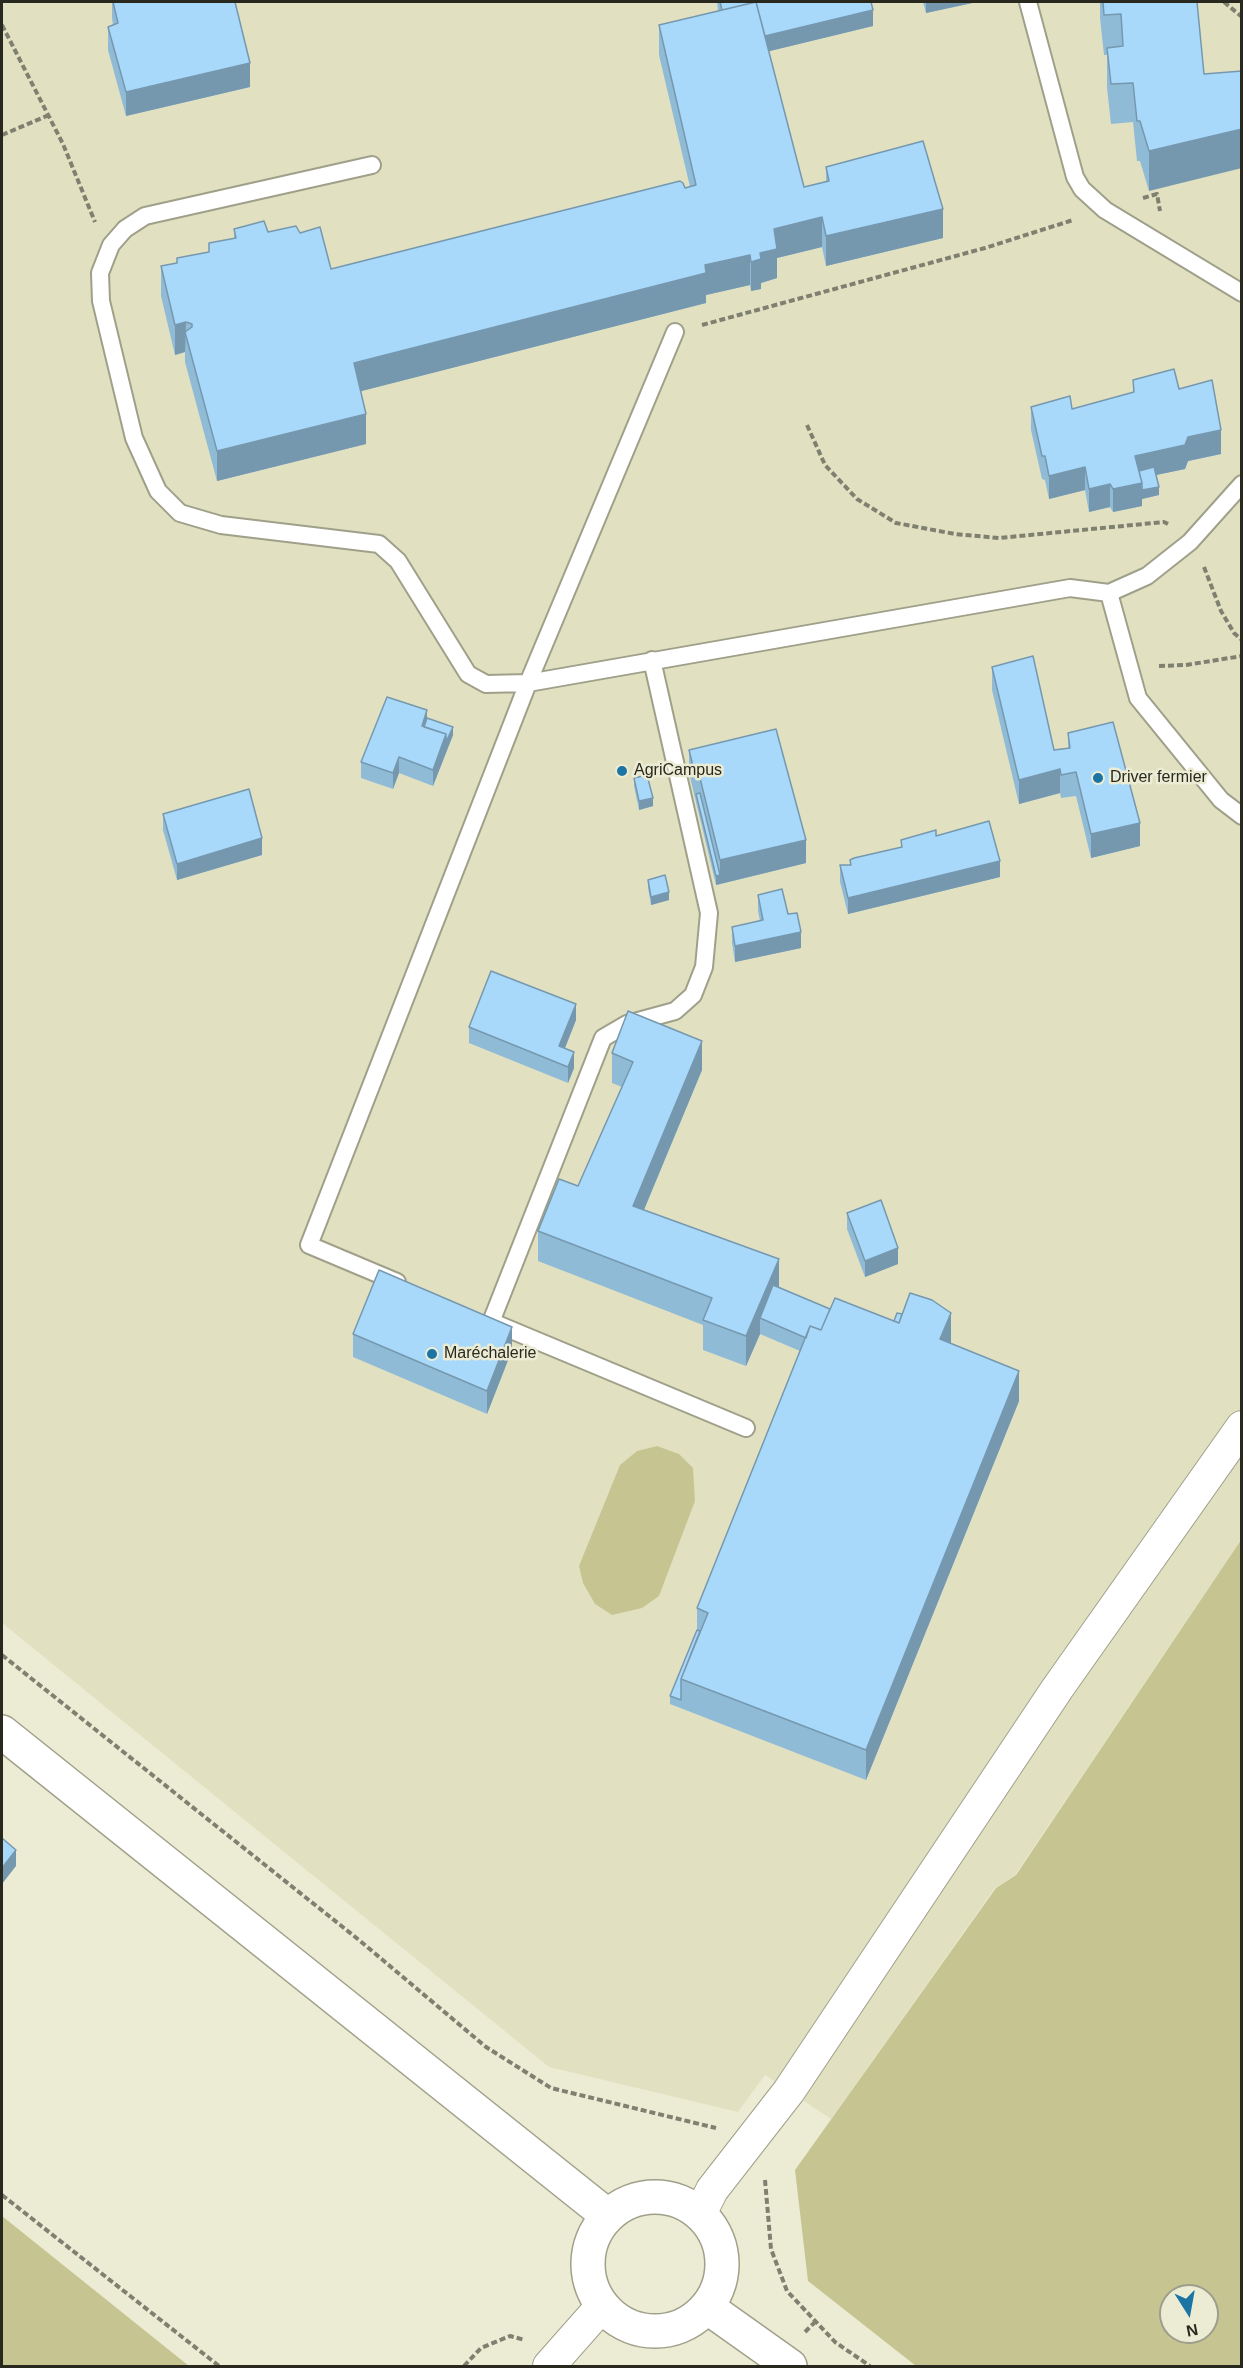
<!DOCTYPE html>
<html>
<head>
<meta charset="utf-8">
<style>
  body { margin:0 }
  #map { position:relative; width:1243px; height:2368px; overflow:hidden; background:#ececd5; font-family:Arial,sans-serif }
  canvas { display:block }
  .frame { position:absolute; inset:0; border:3px solid #28281f; pointer-events:none }
  .north { position:absolute; left:1159px; top:2284px; width:60px; height:60px; box-sizing:border-box; background:#ececd5; border:2px solid #9e9e8c; border-radius:50%; rotate:169deg; font-size:16px; font-weight:700; line-height:24px; text-align:center; color:#28281f }
  .north::after { content:''; display:block; margin:auto; width:21px; height:27px; background:#1c74a3; clip-path:polygon(50% 0,100% 100%,50% 72%,0 100%) }
</style>
</head>
<body>
<div id="map">
<canvas width="1243" height="2368"></canvas>
<div class="frame"></div>
<div class="north">N</div>
</div>
<script>
const g = document.querySelector('canvas').getContext('2d');
g.lineJoin = 'round';
function fill(path, color) { g.fillStyle = color; g.fill(path, 'evenodd'); }
const shape = rows => new Path2D(rows.map(r => 'M' + r).join(''));
function strokePath(path, color, width, dash) { g.strokeStyle = color; g.lineWidth = width; g.lineCap = dash ? 'butt' : 'round'; g.setLineDash(dash || []); g.stroke(path); }
function label(font, color, halo, rows, align = 'center') {
  g.font = font + ' Arial,sans-serif'; g.lineWidth = 5; g.setLineDash([]); g.textBaseline = 'middle'; g.strokeStyle = halo; g.fillStyle = color; for (const [text, x, y, turn = 0] of rows) {
    g.save(); g.translate(x, y); g.rotate((+turn || 0) * Math.PI / 180); g.textAlign = isNaN(turn) ? turn : align; if (halo) g.strokeText(text, 0, 0); g.fillText(text, 0, 0); g.restore();
  }
}
const built = shape([
  [2,2,1241,2,1241,1540,1015,1875,995,1888,831,2119,765,2075,738,2112,549,2067,2,1623]
]);
const green = shape([
  [657,1446,679,1454,693,1468,695,1501,659,1596,642,1608,612,1615,595,1604,583,1583,579,1566,620,1465,637,1451],
  [1241,1540,1241,2366,916,2366,808,2281,795,2170,996,1888,1016,1875],
  [1171,2296,1207,2296,1207,2332,1171,2332],
  [2,2216,189,2366,2,2366]
]);
const path = shape([
  [1224,2,1242,17],
  [2,25,63,144,95,222],
  [2,135,49,115],
  [1143,198,1157,194,1160,211],
  [702,325,985,248,1073,220],
  [807,425,825,465,857,499,896,523,955,534,999,538,1164,522,1168,524],
  [1204,567,1221,611,1234,633,1242,640],
  [1159,666,1186,665,1242,656],
  [2,1655,359,1940,486,2047,551,2088,716,2128],
  [765,2180,771,2249,787,2291,835,2342,870,2366],
  [2,2195,219,2366],
  [805,2332,815,2322],
  [464,2366,481,2348,510,2336,525,2340]
]);
const lane = shape([
  [1028,2,1075,177,1082,189,1105,210,1242,293],
  [372,165,145,216,125,229,111,245,100,273,101,301,134,438,158,491,180,513,221,525,379,544,398,561,468,674,486,684,528,683,1070,588,1109,593,1147,576,1190,542,1242,484],
  [1109,593,1138,698,1221,800,1242,816],
  [397,1282,309,1245,528,683,675,332],
  [491,1322,603,1038,627,1024,675,1011,693,995,704,967,709,913,652,660],
  [492,1322,746,1428]
]);
const street = shape([
  [700,2214,712,2190,789,2091,1057,1689,1242,1427],
  [549,2366,602,2306]
]);
const secondary = shape([
  [2,1732,608,2216],
  '588 2264a67 67 0 1 1 134 0a67 67 0 1 1-134 0Z',
  [707,2307,790,2366]
]);
const wall = shape([
  [112,2,235,2,250,87,126,116,108,50,108,27,113,25,112,18],
  [717,2,871,2,873,26,769,51,804,187,826,181,826,167,943,238,826,266,822,247,777,258,777,278,761,283,761,289,751,291,750,285,706,295,706,303,361,391,366,444,217,481,185,362,185,352,175,355,161,296,161,266,177,263,209,252,234,238,234,229,268,232,300,233,331,269,690,187,659,55,659,25,718,11],
  [923,2,977,2,926,13],
  [1100,2,1197,2,1149,191,1140,161,1137,161,1133,122,1111,124,1107,88,1107,55,1104,55,1100,18],
  [1133,380,1179,389,1221,454,1188,461,1185,469,1156,475,1159,495,1142,499,1142,506,1113,512,1110,507,1089,512,1085,490,1049,499,1045,480,1042,479,1031,430,1031,407,1072,409,1133,392],
  [992,667,1054,750,1068,748,1068,733,1140,846,1091,858,1076,796,1061,798,1060,793,1019,804,992,690],
  [427,718,453,735,433,786,399,773,393,789,361,778,361,762],
  [689,750,806,863,716,885,689,773],
  [634,778,653,806,639,810,634,786],
  [163,814,262,855,177,880,163,830],
  [936,836,1000,877,848,914,840,882,840,865,850,865,850,860,901,847,901,840],
  [648,880,669,900,651,905,648,888],
  [758,895,788,914,801,948,735,962,732,943,732,927,760,921,758,911],
  [576,1020,565,1048,574,1068,568,1083,469,1043,469,1027],
  [612,1053,702,1070,644,1210,779,1287,830,1309,951,1344,1019,1401,866,1780,670,1704,670,1696,697,1630,697,1608,800,1351,760,1334,746,1366,703,1350,703,1325,538,1261,538,1231,578,1186,622,1087,612,1083],
  [847,1213,898,1264,865,1277,847,1229],
  [353,1334,512,1350,487,1414,353,1357]
]);
const shadedWall = shape([
  [926,2,977,2,926,13],
  [873,10,873,26,762,53,762,36],
  [250,63,250,87,126,116,126,92],
  [1242,129,1242,168,1149,191,1149,151],
  [943,209,943,238,826,266,826,236],
  [822,217,822,247,777,258,777,278,761,283,761,289,751,291,751,262,760,253,774,229],
  [750,255,750,285,706,295,706,303,354,393,354,363,705,265],
  [186,322,185,352,175,355,175,325],
  [366,414,366,444,217,481,217,451],
  [1221,430,1221,454,1188,461,1185,469,1137,479,1135,456,1188,437],
  [1085,467,1085,490,1049,499,1049,476],
  [1142,483,1159,487,1159,495,1142,499,1142,506,1113,512,1113,489],
  [1110,484,1110,507,1089,512,1089,489],
  [427,710,427,727,424,735,422,726],
  [453,727,453,735,433,786,433,770,446,734],
  [399,757,399,773,393,789,393,773],
  [1060,769,1060,793,1019,804,1019,780],
  [653,798,653,806,639,810,639,801],
  [1140,823,1140,846,1091,858,1091,834],
  [262,838,262,855,177,880,177,864],
  [806,840,806,863,716,885,716,876,720,875,720,860],
  [1000,861,1000,877,848,914,848,898],
  [669,892,669,900,651,905,651,897],
  [801,932,801,948,735,962,735,946],
  [576,1004,576,1020,559,1063,559,1046],
  [702,1041,702,1070,633,1236,633,1206],
  [574,1052,574,1068,568,1083,568,1067],
  [898,1248,898,1264,865,1277,865,1261],
  [779,1259,779,1289,760,1318,760,1334,746,1366,746,1336],
  [951,1313,951,1343,940,1369,940,1339],
  [512,1327,512,1350,487,1414,487,1391],
  [1019,1371,1019,1401,866,1780,866,1750],
  [16,1850,16,1866,2,1884,2,1868]
]);
const building = shape([
  [113,2,235,2,250,63,126,92,108,27,118,23,113,2],
  [720,2,756,2,722,10,720,2],
  [756,2,804,187,829,181,826,167,923,141,943,209,826,236,822,217,774,229,777,249,760,253,761,259,751,262,750,255,705,265,706,273,354,363,366,414,217,451,185,332,192,327,192,324,186,322,175,325,161,266,177,263,177,258,209,252,209,243,236,238,234,229,264,221,268,232,296,226,300,233,320,227,331,269,680,181,683,183,685,188,696,185,659,25,756,2],
  [756,2,871,2,873,10,765,36,756,2],
  [1103,2,1197,2,1204,74,1242,71,1242,129,1149,151,1140,121,1137,121,1133,83,1111,84,1107,48,1123,46,1121,14,1104,15,1103,2],
  [1174,369,1179,389,1212,380,1221,430,1188,437,1185,445,1135,456,1142,483,1113,489,1110,484,1089,489,1085,467,1049,476,1045,456,1042,456,1031,407,1070,396,1072,409,1134,392,1133,380,1174,369],
  [1154,467,1159,487,1142,490,1142,483,1139,471,1154,467],
  [1033,656,1054,750,1070,748,1068,733,1113,722,1140,823,1091,834,1076,772,1061,775,1060,769,1019,780,992,667,1033,656],
  [387,697,427,710,422,726,446,734,433,770,399,757,393,773,361,762,387,697],
  [427,718,453,727,446,742,446,734,424,727,427,718],
  [776,729,806,840,720,860,700,778,696,778,689,750,776,729],
  [647,775,653,798,639,801,634,778,647,775],
  [249,789,262,838,177,864,163,814,249,789],
  [700,793,720,875,716,876,696,794,700,793],
  [989,821,1000,861,848,898,840,865,851,865,850,860,854,858,902,847,901,840,936,830,936,836,989,821],
  [665,875,669,892,651,897,648,880,665,875],
  [782,889,788,914,797,913,801,932,735,946,732,927,763,920,758,895,782,889],
  [491,971,576,1004,559,1046,574,1052,568,1067,469,1027,491,971],
  [628,1011,702,1041,633,1206,779,1259,746,1336,703,1320,712,1298,538,1231,559,1179,578,1186,633,1062,612,1053,628,1011],
  [881,1200,898,1248,865,1261,847,1213,881,1200],
  [379,1270,512,1327,487,1391,353,1334,379,1270],
  [773,1285,830,1309,821,1330,810,1326,806,1338,760,1318,773,1285],
  [910,1293,932,1300,951,1313,940,1339,1019,1371,866,1750,681,1679,708,1613,697,1608,810,1326,821,1330,835,1298,899,1323,910,1293],
  [897,1313,902,1314,899,1323,894,1321,897,1313],
  [697,1630,700,1631,681,1679,681,1700,670,1696,697,1630],
  [2,1838,16,1850,2,1868,2,1838]
]);
const markers = [
  [622,771,6,"#1c74a3"],
  [1098,778,6,"#1c74a3"],
  [432,1354,6,"#1c74a3"]
];
const poiNames = [
  ["AgriCampus",634,771],
  ["Driver fermier",1110,778],
  ["Maréchalerie",444,1354]
];
fill(built, '#e1e1c2');
fill(green, '#c6c592');
strokePath(lane, '#a0a08a', 20);
strokePath(street, '#a0a08a', 34);
strokePath(secondary, '#a0a08a', 36);
strokePath(path, '#808071', 4, [6, 3]);
strokePath(lane, '#fff', 16);
strokePath(street, '#fff', 32);
strokePath(secondary, '#fff', 33);
fill(wall, '#90bbd7');
fill(shadedWall, '#7698af');
fill(building, '#a8d9fa');
strokePath(building, '#7698af', 1.5);
for (const [x, y, r, color] of markers) { const dot = new Path2D(); dot.arc(x, y, r, 0, 2 * Math.PI); g.fillStyle = color; g.fill(dot); strokePath(dot, '#ececd5', 2); }
label('16px', '#28281f', '#ececd5', poiNames, 'left');
</script>
</body>
</html>
